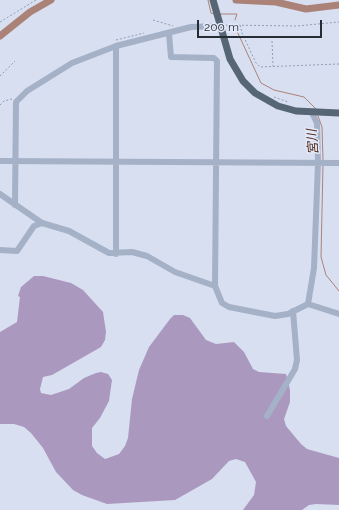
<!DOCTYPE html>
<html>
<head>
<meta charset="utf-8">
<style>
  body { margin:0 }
  #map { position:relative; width:339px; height:510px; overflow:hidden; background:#d8dff0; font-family:Raleway,sans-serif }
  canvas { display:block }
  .scale { position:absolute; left:197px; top:20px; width:125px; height:18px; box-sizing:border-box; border:2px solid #262c33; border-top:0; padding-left:5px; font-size:12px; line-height:14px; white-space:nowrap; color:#262c33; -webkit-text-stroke:3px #e3e9f8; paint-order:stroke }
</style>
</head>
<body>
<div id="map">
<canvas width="339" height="510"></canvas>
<div class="scale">200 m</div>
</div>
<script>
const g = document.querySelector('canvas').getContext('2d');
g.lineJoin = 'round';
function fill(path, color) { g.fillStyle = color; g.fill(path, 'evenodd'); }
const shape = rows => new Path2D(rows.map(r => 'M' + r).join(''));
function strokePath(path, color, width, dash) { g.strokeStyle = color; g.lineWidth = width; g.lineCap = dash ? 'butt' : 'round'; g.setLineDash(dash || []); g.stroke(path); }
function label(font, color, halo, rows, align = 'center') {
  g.font = font + ' Raleway,"Noto Sans JP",sans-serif'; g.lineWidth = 3; g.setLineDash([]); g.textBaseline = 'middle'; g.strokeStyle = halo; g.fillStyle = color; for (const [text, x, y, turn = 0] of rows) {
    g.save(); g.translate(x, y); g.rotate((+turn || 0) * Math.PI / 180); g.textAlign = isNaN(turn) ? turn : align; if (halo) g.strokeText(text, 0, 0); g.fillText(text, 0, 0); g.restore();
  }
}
const green = shape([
  [34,276,43,276,71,283,83,290,103,312,106,332,105,340,101,347,52,375,43,377,40,389,41,393,51,395,69,389,84,378,96,373,101,372,108,374,112,380,109,401,100,418,92,428,92,446,97,453,105,459,108,458,119,454,125,446,128,438,132,399,139,370,149,347,170,319,174,315,183,315,190,318,206,340,216,344,234,342,244,352,253,369,259,372,286,374,290,390,290,402,284,419,286,426,301,444,307,449,339,458,339,505,316,504,309,505,302,510,243,510,254,495,256,482,245,462,236,459,229,461,212,479,175,500,107,504,82,495,73,490,56,472,43,448,31,433,24,427,14,424,0,424,0,332,17,322,20,297,18,296,21,287]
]);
const stream = shape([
  [208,0,211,13,214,14],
  [219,14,237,14,235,20],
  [236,29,261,83,274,90,304,97,316,109],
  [318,116,322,127,323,160],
  [323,165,321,257,326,275,339,291]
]);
const river = shape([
  [236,0,276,2,306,9,339,5],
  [0,36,30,12,51,0]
]);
const path = shape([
  [153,20,173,26],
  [0,22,36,0],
  [226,25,297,26,339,22],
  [240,25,242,33,256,63,260,67,339,64],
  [116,40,144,33],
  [272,41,273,66],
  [0,76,15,61],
  [274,97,288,102],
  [0,105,4,101,12,99]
]);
const minor = shape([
  [169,34,171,57,214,58,217,61,215,286,222,303,229,307,275,316,288,314,308,304,339,314],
  [116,46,116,254],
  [0,161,339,163],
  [0,194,42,223,69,231,109,253,132,252,147,256,175,272,215,286],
  [15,205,16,102,27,91,72,63,116,46,191,27,220,26],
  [0,250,17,251,34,226,42,223],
  [308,304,314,268,318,163,317,123,312,113],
  [267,416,295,369,297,360,293,311]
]);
const major = shape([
  [213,0,230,59,243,81,255,93,278,106,296,111,339,113]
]);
const waterNames = [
  ["宮川",313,142,-95]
];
fill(green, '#ab98be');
strokePath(stream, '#ab8278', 1);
strokePath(river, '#ab8278', 7);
strokePath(path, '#8f9db2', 1, [2, 2]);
strokePath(minor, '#a4b1c7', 6);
strokePath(major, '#576674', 7);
label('italic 13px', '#52291d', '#e3e9f8', waterNames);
</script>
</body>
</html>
